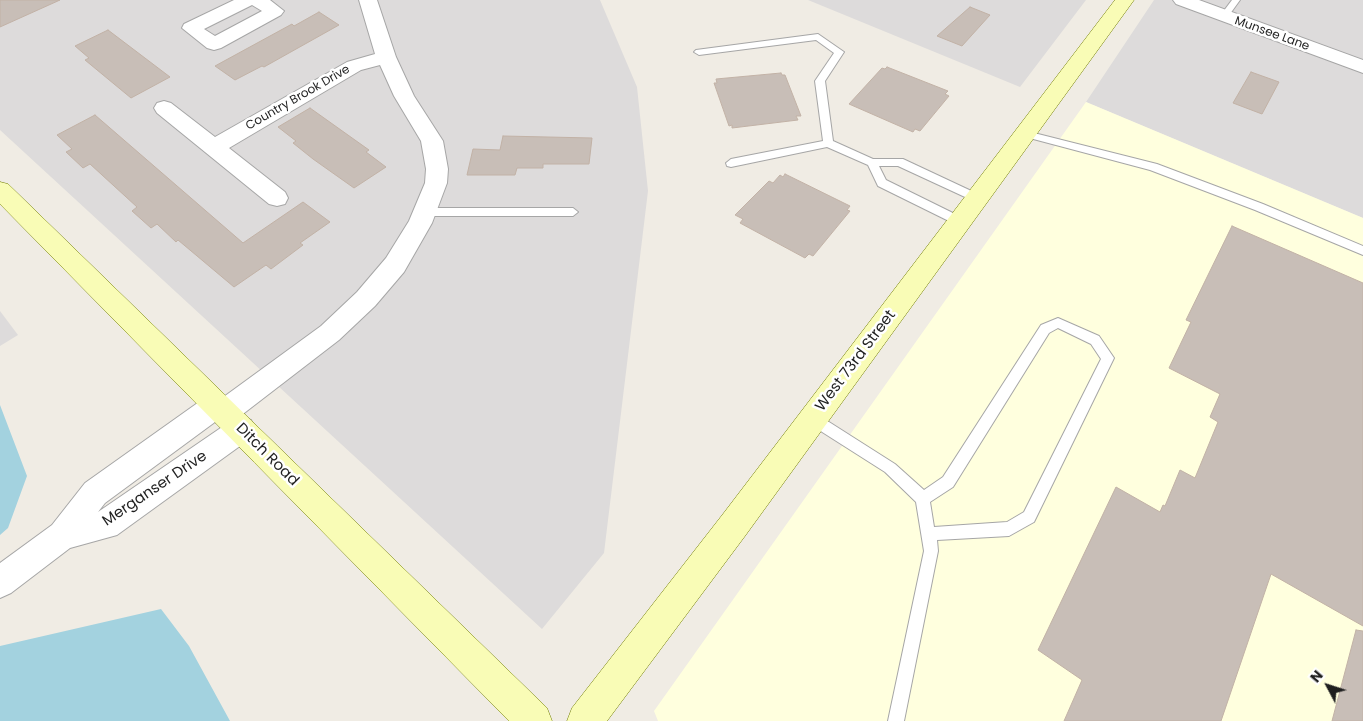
<!DOCTYPE html>
<html>
<head>
<meta charset="utf-8">
<style>
  body { margin:0 }
  #map { position:relative; width:1363px; height:721px; overflow:hidden; background:#f0ece4; font-family:Poppins,sans-serif }
  canvas { display:block }
  .north { position:absolute; left:1303px; top:661px; width:50px; height:50px; -webkit-text-stroke:4px #fff; paint-order:stroke; rotate:310deg; font-size:14px; font-weight:700; line-height:20px; text-align:center; color:#1f1f1f }
  .north::after { content:''; display:block; margin:auto; width:18px; height:22px; background:#1f1f1f; clip-path:polygon(50% 0,100% 100%,50% 72%,0 100%) }
</style>
</head>
<body>
<div id="map">
<canvas width="1363" height="721"></canvas>
<div class="north">N</div>
</div>
<script>
const g = document.querySelector('canvas').getContext('2d');
g.lineJoin = 'round';
function fill(path, color) { g.fillStyle = color; g.fill(path, 'evenodd'); }
const shape = rows => new Path2D(rows.map(r => 'M' + r).join(''));
function strokePath(path, color, width, dash) { g.strokeStyle = color; g.lineWidth = width; g.lineCap = dash ? 'butt' : 'round'; g.setLineDash(dash || []); g.stroke(path); }
function label(font, color, halo, rows, align = 'center') {
  g.font = font + ' Poppins,sans-serif'; g.lineWidth = 5; g.setLineDash([]); g.textBaseline = 'middle'; g.strokeStyle = halo; g.fillStyle = color; for (const [text, x, y, turn = 0] of rows) {
    g.save(); g.translate(x, y); g.rotate((+turn || 0) * Math.PI / 180); g.textAlign = isNaN(turn) ? turn : align; if (halo) g.strokeText(text, 0, 0); g.fillText(text, 0, 0); g.restore();
  }
}
const residential = shape([
  [0,0,600,0,637,87,648,191,604,553,542,629,0,130],
  [808,0,1086,0,1020,87],
  [1154,0,1363,0,1363,218,1086,102],
  [0,311,18,335,0,346]
]);
const education = shape([
  [1086,102,1363,218,1363,721,658,721,654,711]
]);
const water = shape([
  [0,405,27,476,8,528,0,535],
  [161,609,189,646,230,721,0,721,0,646]
]);
const building = shape([
  [0,0,60,0,0,27,0,0],
  [970,7,990,15,962,46,937,36,970,7],
  [319,12,339,25,264,67,262,66,235,80,215,66,292,24,294,26,319,12],
  [108,30,170,77,131,98,85,60,89,58,75,46,108,30],
  [887,67,948,91,945,94,949,96,920,131,915,129,913,132,849,104,882,68,885,69,887,67],
  [1251,72,1279,82,1262,114,1233,103,1251,72],
  [781,73,782,75,785,75,801,116,796,116,798,120,732,128,732,125,729,126,714,83,717,83,716,79,781,73],
  [310,108,369,150,366,152,386,167,354,188,313,159,293,143,296,141,278,127,310,108],
  [95,115,243,243,303,202,330,222,300,243,303,245,271,269,266,265,234,287,178,240,176,242,157,224,151,228,132,211,137,207,90,164,83,168,66,152,72,149,57,135,95,115],
  [503,136,592,138,589,164,543,164,543,168,517,168,515,175,467,175,473,149,500,150,503,136],
  [785,174,850,206,847,210,850,211,813,256,809,254,805,258,740,223,743,219,735,215,769,181,773,183,780,175,783,177,785,174],
  [1232,226,1363,283,1363,626,1271,574,1221,721,1064,721,1082,680,1038,650,1116,487,1160,512,1163,505,1165,506,1180,470,1195,478,1218,422,1210,417,1220,394,1169,368,1191,322,1186,320,1232,226],
  [1356,630,1363,631,1363,721,1332,721,1356,630]
]);
const lane = shape([
  [1232,0,1240,0,1227,18,1221,18,1220,16,1232,0],
  [818,34,844,52,825,81,833,141,873,159,903,159,982,196,983,199,978,203,898,166,879,166,886,180,965,219,967,222,965,225,957,225,878,186,868,165,827,147,731,167,727,166,726,163,731,159,823,141,815,81,834,53,816,40,699,55,694,52,696,50,818,34],
  [1026,131,1157,164,1263,204,1363,246,1363,255,1255,210,1150,170,1022,136,1021,134,1026,131],
  [425,208,573,208,578,212,573,216,425,216,420,212,425,208],
  [1058,318,1099,336,1114,358,1034,522,1009,536,937,540,938,551,904,721,888,721,924,551,916,502,885,472,808,423,806,419,808,415,813,413,818,415,895,464,924,490,943,477,1041,325,1058,318],
  [1058,328,1091,344,1101,359,1024,512,1007,522,934,527,930,502,953,487,1049,333,1058,328]
]);
const street = shape([
  [234,0,270,0,284,11,281,15,221,48,214,50,207,48,182,28,184,24,234,0],
  [252,5,262,11,215,36,204,29,252,5],
  [359,0,377,0,396,57,414,96,443,141,448,169,447,183,432,223,404,272,375,306,339,340,239,417,251,420,255,429,251,438,117,535,70,548,11,593,0,598,0,563,52,525,85,483,206,397,216,393,225,396,321,326,357,292,386,258,409,221,425,183,426,169,421,141,394,96,380,65,361,70,229,148,285,192,288,198,285,204,277,206,269,204,157,113,154,108,157,103,164,101,171,103,215,137,347,62,375,54,359,0],
  [215,422,225,425,98,512,105,503,215,422],
  [1173,0,1199,0,1363,60,1363,73,1176,4,1173,0]
]);
const secondary = shape([
  [1115,0,1134,0,745,536,607,721,567,721,572,708,723,514,1115,0],
  [0,182,8,184,547,708,552,721,509,721,0,204,0,182]
]);
const farStreetnames = [
  ["Munsee Lane",1272,34,20],
  ["Country Brook Drive",298,98,-30]
];
const streetNames = [
  ["West 73rd Street",856,361,-53],
  ["Ditch Road",267,455,45],
  ["Merganser Drive",155,489,-34]
];
fill(residential, '#dddbdb');
fill(education, '#ffffde');
fill(water, '#a3d2df');
fill(building, '#c8beb7');
strokePath(building, '#c2b2a6', 1);
strokePath(lane, '#a6a6a6', 2);
strokePath(street, '#a6a6a6', 2);
strokePath(secondary, '#6f7b00', 1);
fill(lane, '#fff');
fill(street, '#fff');
fill(secondary, '#f9fcb6');
label('12px', '#1f1f1f', '#fff', farStreetnames);
label('15px', '#1f1f1f', '#fff', streetNames);
</script>
</body>
</html>
